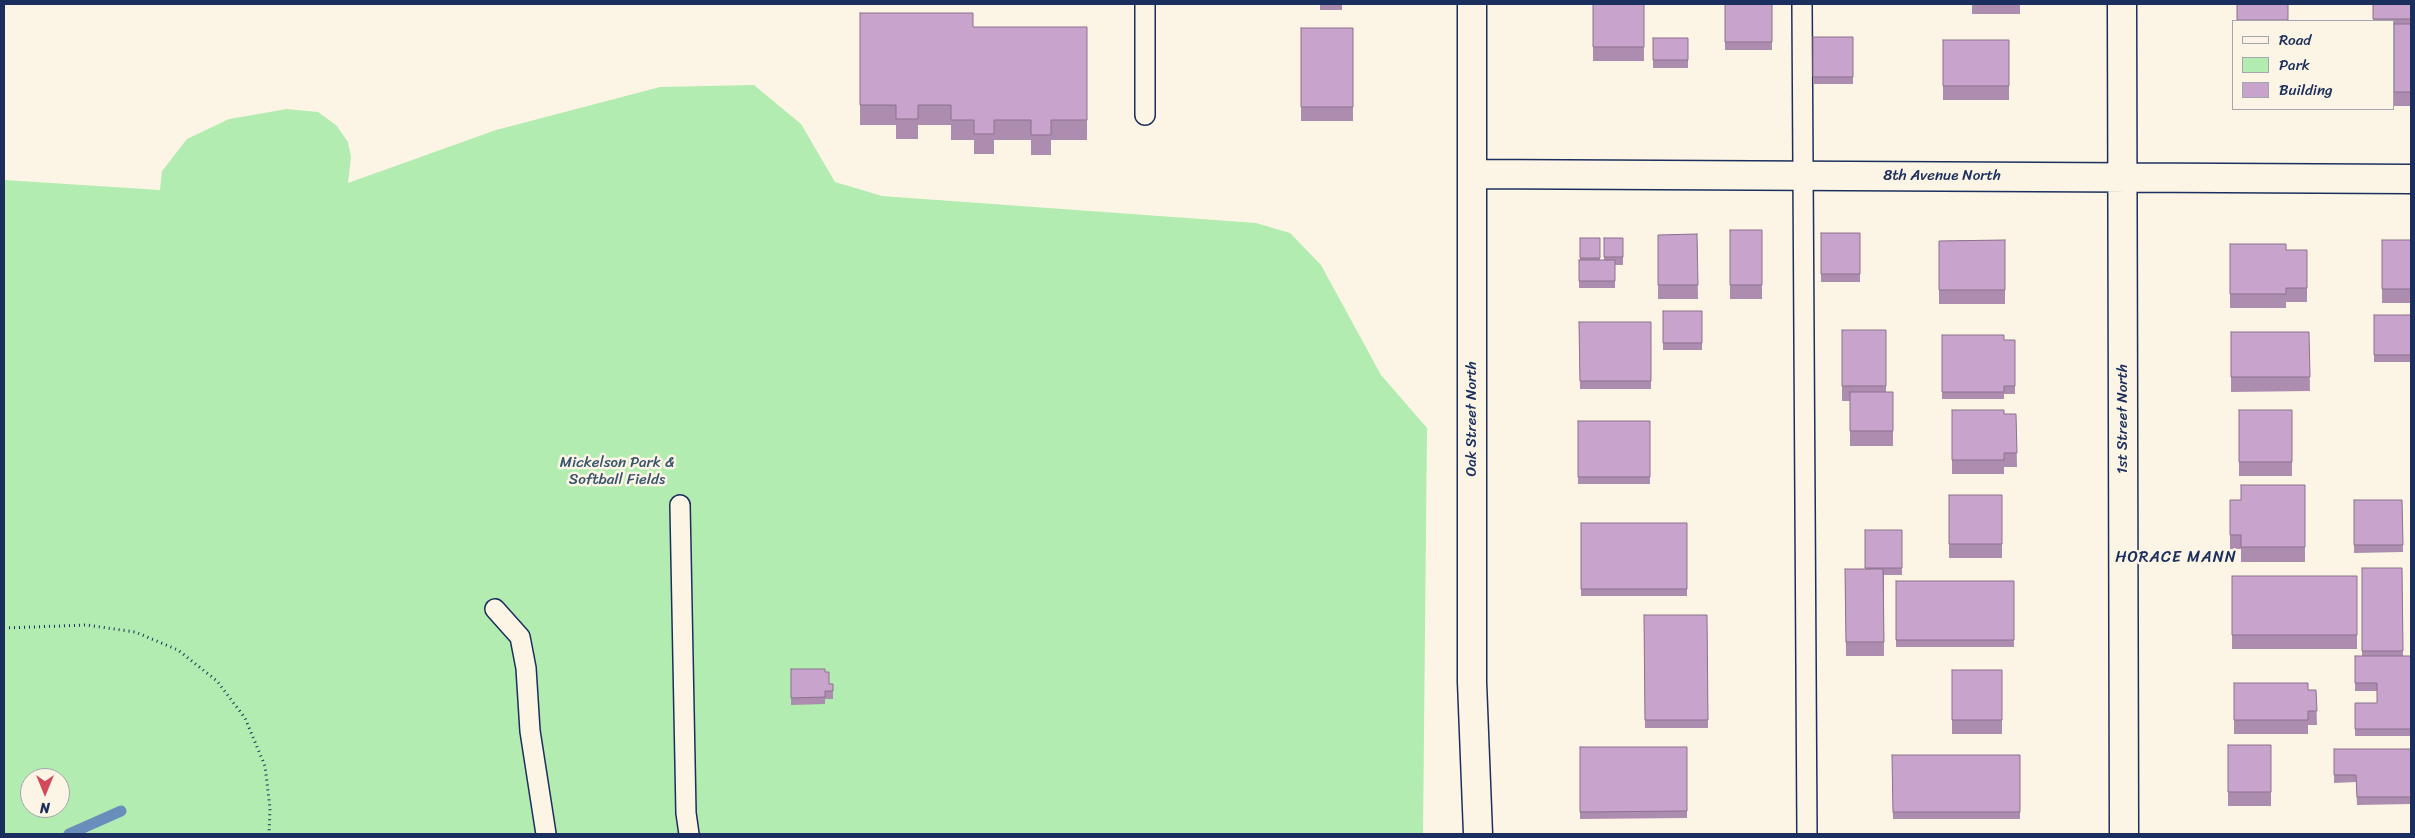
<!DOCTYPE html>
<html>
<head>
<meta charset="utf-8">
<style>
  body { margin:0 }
  #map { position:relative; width:2415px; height:838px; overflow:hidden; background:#fcf5e5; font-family:Sriracha,sans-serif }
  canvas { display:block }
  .frame { position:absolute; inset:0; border:5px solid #1b2f5e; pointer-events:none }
  .legend { position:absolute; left:2232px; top:20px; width:162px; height:90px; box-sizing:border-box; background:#fcf5e5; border:1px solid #a2a6af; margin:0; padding:6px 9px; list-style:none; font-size:15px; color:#1b2f5e }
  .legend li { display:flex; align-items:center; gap:10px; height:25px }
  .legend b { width:25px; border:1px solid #a2a6af }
  .north { position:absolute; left:20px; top:768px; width:50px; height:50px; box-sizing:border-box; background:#fcf5e5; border:1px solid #a2a6af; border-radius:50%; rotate:180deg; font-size:14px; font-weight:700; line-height:20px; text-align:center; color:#1b2f5e }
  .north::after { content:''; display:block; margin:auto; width:18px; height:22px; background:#d1495b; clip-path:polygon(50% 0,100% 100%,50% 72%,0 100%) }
</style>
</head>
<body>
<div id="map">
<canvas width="2415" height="838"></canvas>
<div class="frame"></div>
<ul class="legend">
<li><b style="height:6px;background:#fcf5e5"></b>Road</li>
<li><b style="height:14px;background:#b2ecb0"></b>Park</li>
<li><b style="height:14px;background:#c8a3cb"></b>Building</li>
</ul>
<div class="north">N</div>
</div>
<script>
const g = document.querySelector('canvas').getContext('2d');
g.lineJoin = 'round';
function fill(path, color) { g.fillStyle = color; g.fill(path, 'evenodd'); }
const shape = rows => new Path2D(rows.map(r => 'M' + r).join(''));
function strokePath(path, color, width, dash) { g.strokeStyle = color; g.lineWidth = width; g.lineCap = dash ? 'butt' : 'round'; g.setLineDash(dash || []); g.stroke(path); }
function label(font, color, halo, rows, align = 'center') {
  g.font = font + ' Sriracha,sans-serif'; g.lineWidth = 5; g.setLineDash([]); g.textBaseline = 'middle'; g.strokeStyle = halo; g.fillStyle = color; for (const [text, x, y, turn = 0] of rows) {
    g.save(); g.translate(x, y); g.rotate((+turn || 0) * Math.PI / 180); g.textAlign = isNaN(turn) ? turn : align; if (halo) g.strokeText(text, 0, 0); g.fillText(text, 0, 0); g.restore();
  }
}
const green = shape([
  [754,85,801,124,835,182,882,196,1256,223,1290,233,1321,265,1381,375,1427,428,1423,834,4,834,4,180,160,190,162,171,187,139,229,119,287,109,318,112,336,125,348,142,351,157,348,183,496,130,660,87],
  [30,778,60,778,60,808,30,808]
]);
const stream = shape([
  [69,834,121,811]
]);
const path = shape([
  [4,628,87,625,135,632,178,650,217,681,245,718,265,766,270,808,269,834]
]);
const lane = shape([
  [1802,4,1807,834],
  [1145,115,1145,4],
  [680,505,686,813,689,834],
  [495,609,520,637,526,668,530,731,546,834]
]);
const street = shape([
  [1472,4,1472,682,1478,834],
  [2122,4,2124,834],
  [1472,174,2411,179]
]);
const wall = shape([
  [1320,4,1342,4,1342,10,1320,10],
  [1593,4,1644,4,1644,61,1593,61],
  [1725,4,1772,4,1772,50,1725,50],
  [1972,4,2020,4,2020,14,1972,14],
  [2237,4,2288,4,2288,21,2237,21],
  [2373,4,2411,4,2411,106,2394,106,2394,21,2373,21],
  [860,13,973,27,1087,27,1087,140,1051,140,1051,155,1031,155,1031,140,994,140,994,154,974,154,974,140,951,140,951,125,918,125,918,139,896,139,896,125,860,125],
  [1301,28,1353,28,1353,121,1301,121],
  [1813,37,1853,37,1853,84,1813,84],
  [1653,38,1688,38,1688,68,1653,68],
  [1943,40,2009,40,2009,100,1943,100],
  [1730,230,1762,230,1762,299,1730,299],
  [1821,233,1860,233,1860,282,1821,282],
  [1697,234,1698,299,1658,299,1658,235],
  [1580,238,1600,238,1600,260,1604,260,1604,238,1623,238,1623,265,1615,265,1615,288,1579,288,1579,260,1580,260],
  [2005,240,2005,304,1939,304,1939,241],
  [2382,240,2411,240,2411,303,2382,303],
  [2230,244,2286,250,2307,250,2307,302,2286,302,2286,308,2230,308],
  [1663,311,1702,311,1702,350,1663,350],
  [2374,315,2411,315,2411,362,2374,362],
  [1579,322,1651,322,1651,389,1580,389],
  [1842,330,1886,330,1886,392,1893,392,1893,446,1850,446,1850,401,1842,401],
  [2231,332,2309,332,2310,391,2231,392],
  [1942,335,2004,340,2015,340,2015,394,2004,394,2004,399,1942,399],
  [1952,410,2004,414,2016,414,2017,467,2004,467,2004,474,1952,474],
  [2239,410,2292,410,2292,476,2239,476],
  [1578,421,1650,421,1650,484,1578,484],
  [2305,485,2305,562,2241,562,2241,549,2230,549,2230,500,2241,500],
  [1949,495,2002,495,2002,558,1949,558],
  [2354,500,2402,500,2403,552,2354,553],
  [1581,523,1687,523,1687,596,1581,596],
  [1865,530,1902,530,1902,575,1884,575,1884,656,1846,656,1845,569,1865,569],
  [2362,568,2402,568,2403,656,2411,656,2411,736,2355,736,2355,703,2377,703,2377,691,2355,691,2355,656,2362,656],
  [2232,576,2357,576,2357,649,2232,649],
  [1896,581,2014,581,2014,647,1896,647],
  [1644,615,1707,615,1708,728,1645,728],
  [791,669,825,672,829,684,833,684,833,699,825,699,825,704,791,705],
  [1952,670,2002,670,2002,734,1952,734],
  [2234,683,2308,690,2316,690,2317,725,2308,725,2308,734,2234,734],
  [2228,745,2271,745,2271,806,2228,806],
  [1580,747,1687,747,1687,818,1580,819],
  [2334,749,2411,749,2411,804,2357,805,2356,782,2334,783],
  [1892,755,2020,755,2020,819,1893,819]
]);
const building = shape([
  [1593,4,1644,4,1644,47,1593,47,1593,4],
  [1725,4,1772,4,1772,42,1725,42,1725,4],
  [2237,4,2288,4,2288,20,2237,20,2237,4],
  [2373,4,2411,4,2411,19,2373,19,2373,4],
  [860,13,973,13,973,27,1087,27,1087,120,1051,120,1051,135,1031,135,1031,120,994,120,994,134,974,134,974,120,951,120,951,105,918,105,918,119,896,119,896,105,860,105,860,13],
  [2394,24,2411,24,2411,92,2394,92,2394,24],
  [1301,28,1353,28,1353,107,1301,107,1301,28],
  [1813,37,1853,37,1853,77,1813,77,1813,37],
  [1653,38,1688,38,1688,60,1653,60,1653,38],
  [1943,40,2009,40,2009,86,1943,86,1943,40],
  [1730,230,1762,230,1762,285,1730,285,1730,230],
  [1821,233,1860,233,1860,274,1821,274,1821,233],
  [1697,234,1698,285,1658,285,1658,235,1697,234],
  [1580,238,1600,238,1600,258,1580,258,1580,238],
  [1604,238,1623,238,1623,257,1604,257,1604,238],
  [2005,240,2005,290,1939,290,1939,241,2005,240],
  [2382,240,2411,240,2411,289,2382,289,2382,240],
  [2230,244,2286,244,2286,250,2307,250,2307,288,2286,288,2286,294,2230,294,2230,244],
  [1579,260,1615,260,1615,281,1579,281,1579,260],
  [1663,311,1702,311,1702,343,1663,343,1663,311],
  [2374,315,2411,315,2411,355,2374,355,2374,315],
  [1579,322,1651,322,1651,381,1580,381,1579,322],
  [1842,330,1886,330,1886,386,1842,386,1842,330],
  [2231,332,2309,332,2310,377,2231,377,2231,332],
  [1942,335,2004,335,2004,340,2015,340,2015,386,2004,386,2004,392,1942,392,1942,335],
  [1850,392,1893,392,1893,431,1850,431,1850,392],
  [1952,410,2004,410,2004,414,2016,414,2017,453,2004,453,2004,460,1952,460,1952,410],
  [2239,410,2292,410,2292,462,2239,462,2239,410],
  [1578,421,1650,421,1650,477,1578,477,1578,421],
  [2241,485,2305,485,2305,547,2241,547,2241,535,2230,535,2230,500,2241,500,2241,485],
  [1949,495,2002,495,2002,544,1949,544,1949,495],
  [2354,500,2402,500,2403,545,2354,545,2354,500],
  [1581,523,1687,523,1687,589,1581,589,1581,523],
  [1865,530,1902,530,1902,568,1865,568,1865,530],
  [2362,568,2402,568,2403,651,2362,651,2362,568],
  [1845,569,1883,569,1884,642,1846,642,1845,569],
  [2232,576,2357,576,2357,635,2232,635,2232,576],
  [1896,581,2014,581,2014,640,1896,640,1896,581],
  [1644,615,1707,615,1708,720,1645,720,1644,615],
  [2355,656,2411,656,2411,729,2355,729,2355,703,2377,703,2377,683,2355,683,2355,656],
  [791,669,825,669,825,672,829,672,829,684,833,684,833,691,825,691,825,697,791,698,791,669],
  [1952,670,2002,670,2002,720,1952,720,1952,670],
  [2234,683,2308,683,2308,690,2316,690,2317,711,2308,711,2308,720,2234,720,2234,683],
  [2228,745,2271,745,2271,792,2228,792,2228,745],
  [1580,747,1687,747,1687,811,1580,812,1580,747],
  [2334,749,2411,749,2411,797,2357,797,2356,775,2334,775,2334,749],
  [1892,755,2020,755,2020,812,1893,812,1892,755]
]);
const streetNames = [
  ["8th Avenue North",1942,176],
  ["Oak Street North",1472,419,-90],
  ["1st Street North",2123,419,-90]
];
const parkNames = [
  ["Mickelson Park &",617,463],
  ["Softball Fields",617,480]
];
const neighbourhoodNames = [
  ["HORACE MANN",2176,558]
];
fill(green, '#b2ecb0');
strokePath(stream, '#6a8ebc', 11);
strokePath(lane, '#1b2f5e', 22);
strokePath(street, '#1b2f5e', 31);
strokePath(path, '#1b2f5e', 3, [1, 4]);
strokePath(lane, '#fcf5e5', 19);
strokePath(street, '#fcf5e5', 28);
fill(wall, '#ac8caf');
fill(building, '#c8a3cb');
strokePath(building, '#8c728e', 1);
label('15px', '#1b2f5e', '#fcf5e5', streetNames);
label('15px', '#39556e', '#fcf5e5', parkNames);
g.letterSpacing = '1px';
label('16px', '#1b2f5e', '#fcf5e5', neighbourhoodNames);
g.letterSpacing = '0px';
</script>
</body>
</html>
